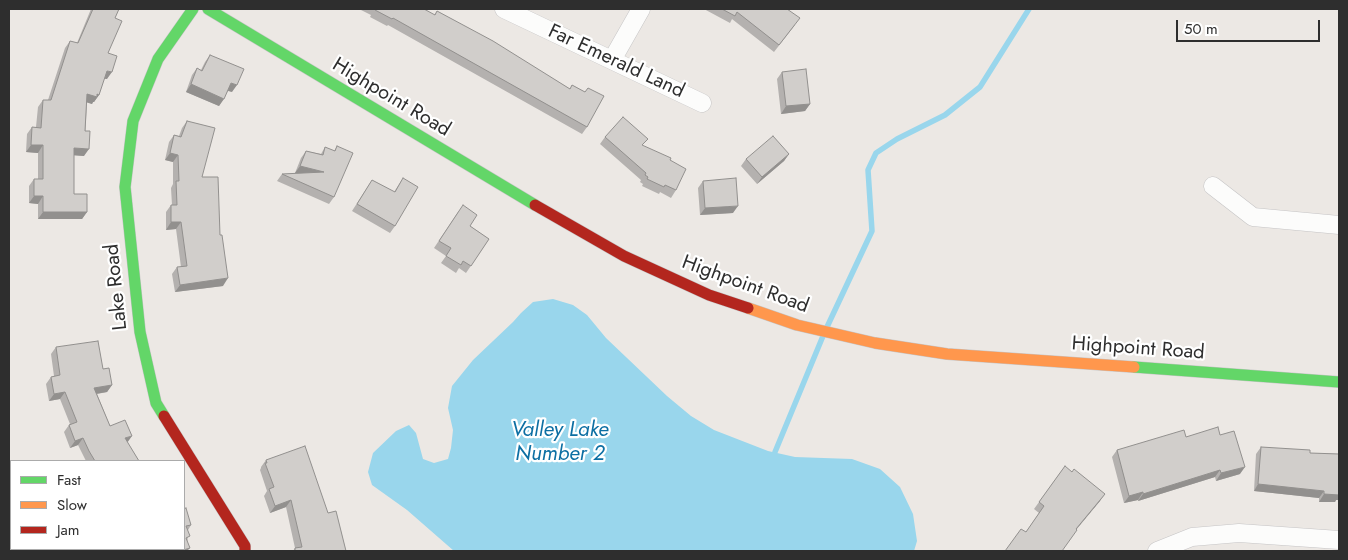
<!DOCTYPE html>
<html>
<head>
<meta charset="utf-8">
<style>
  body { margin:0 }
  #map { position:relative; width:1348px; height:560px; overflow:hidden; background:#ece8e4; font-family:Jost,sans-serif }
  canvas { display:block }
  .frame { position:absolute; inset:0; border:10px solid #2e2e2e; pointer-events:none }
  .legend { position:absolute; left:10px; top:460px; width:175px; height:90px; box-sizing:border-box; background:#fff; border:1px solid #ababab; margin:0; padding:6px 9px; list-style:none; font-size:15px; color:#2e2e2e }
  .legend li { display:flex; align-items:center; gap:10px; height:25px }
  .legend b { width:25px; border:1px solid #ababab }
  .scale { position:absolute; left:1176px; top:20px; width:144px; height:22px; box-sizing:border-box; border:2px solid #2e2e2e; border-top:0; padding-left:6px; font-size:15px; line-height:18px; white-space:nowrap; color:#2e2e2e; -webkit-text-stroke:4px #fff; paint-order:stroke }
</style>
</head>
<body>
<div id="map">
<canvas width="1348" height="560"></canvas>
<div class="frame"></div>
<ul class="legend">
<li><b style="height:6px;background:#63d668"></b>Fast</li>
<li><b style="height:6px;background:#ff974d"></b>Slow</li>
<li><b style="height:6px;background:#b3261e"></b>Jam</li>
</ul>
<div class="scale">50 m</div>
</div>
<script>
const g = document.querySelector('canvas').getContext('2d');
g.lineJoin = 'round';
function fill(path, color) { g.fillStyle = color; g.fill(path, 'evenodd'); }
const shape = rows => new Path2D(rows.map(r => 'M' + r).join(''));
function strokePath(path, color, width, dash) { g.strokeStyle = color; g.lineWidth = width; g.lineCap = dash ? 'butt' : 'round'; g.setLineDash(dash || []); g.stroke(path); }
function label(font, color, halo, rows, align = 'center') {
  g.font = font + ' Jost,sans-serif'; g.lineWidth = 4.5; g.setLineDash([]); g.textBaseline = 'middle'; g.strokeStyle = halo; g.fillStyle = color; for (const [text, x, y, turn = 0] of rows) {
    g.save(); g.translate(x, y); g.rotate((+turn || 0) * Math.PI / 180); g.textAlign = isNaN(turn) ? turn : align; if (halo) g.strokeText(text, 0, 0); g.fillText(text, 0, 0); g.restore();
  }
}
const water = shape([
  [553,299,573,305,587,315,606,338,667,396,691,416,714,430,768,451,795,457,852,459,880,469,900,487,913,514,917,541,914,551,454,551,407,510,372,485,368,472,373,453,396,431,409,425,416,433,423,459,434,463,448,459,451,448,453,430,448,408,452,386,473,360,513,322,521,313,533,302]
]);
const stream = shape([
  [827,327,872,231,868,170,876,153,897,139,945,115,980,87,1029,9],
  [775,452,823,336]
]);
const street = shape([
  [504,9,702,103],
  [612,60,641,9],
  [1213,186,1253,217,1339,225],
  [1157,551,1192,537,1239,533,1339,540]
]);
const fast = shape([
  [208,9,535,205],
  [1134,367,1339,382],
  [164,416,156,403,140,332,125,187,133,121,158,59,193,9]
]);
const slow = shape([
  [748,308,797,325,875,343,947,354,1134,367]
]);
const jam = shape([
  [535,205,624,256,709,295,748,308],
  [164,416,245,546,245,551]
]);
const wall = shape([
  [91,9,119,9,115,18,108,53,107,79,104,79,99,95,94,102,93,102,92,104,87,102,84,156,74,155,74,194,87,212,82,219,38,219,38,204,29,203,29,186,34,179,38,179,38,153,26,152,27,134,32,127,36,127,38,107,43,100,48,100,65,48,70,41,77,43],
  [359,9,424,9,434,15,437,11,570,89,572,85,585,92,588,88,587,127,582,134,388,25,387,26,370,17,371,15],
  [704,9,787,9,795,25,774,52,732,19,730,23],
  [210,55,232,92,228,91,219,106,186,92,192,75,197,68,201,70,205,62],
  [782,72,810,104,805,111,781,114,777,79],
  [187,121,202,177,220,235,223,286,175,292,172,274,177,267,181,267,176,229,166,230,166,212,171,205,172,205,171,188,173,184,173,162,165,160,169,142,174,135,179,136,182,128],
  [605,137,670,160,676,190,671,198,660,192,659,194,642,186,643,184,640,182,641,180,600,144],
  [337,146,334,197,329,204,277,181,282,174,297,173,295,173,301,158,306,151,321,154,325,147,334,151],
  [789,154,784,161,757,184,741,166,746,159],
  [403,178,395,226,390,233,352,211,372,180,394,192],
  [703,181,733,213,700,215,698,188],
  [458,212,470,226,489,239,466,273,459,268,456,273,441,263,446,256,434,248],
  [56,347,103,369,112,385,107,392,97,394,110,426,127,442,139,461,86,461,78,445,70,448,64,432,69,425,70,424,60,399,49,401,46,384,51,377,54,376,51,354],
  [1220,435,1240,474,1216,481,1215,477,1138,501,1138,500,1124,503,1112,457,1117,450,1186,437],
  [1261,447,1310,453,1339,454,1339,500,1336,500,1335,502,1319,502,1319,498,1254,491,1256,454],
  [266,460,328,513,346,551,293,551,295,548,286,507,270,513,264,496,267,491,260,470,261,468,261,467],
  [1065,466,1100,501,1076,529,1026,532,1039,513,1034,509],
  [184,509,191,525,188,530,187,551,151,551,150,549,184,549]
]);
const shadedWall = shape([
  [107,71,112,72,107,79,102,78],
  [231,83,237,85,232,92,226,90],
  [191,84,224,99,219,106,186,92],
  [87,94,97,94,99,95,94,102,93,102,92,104,82,101],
  [810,104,805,111,781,114,786,106],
  [31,145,43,145,38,153,26,152],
  [74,148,89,149,84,156,69,155],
  [170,153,178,155,173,162,165,160],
  [789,154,784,161,757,184,762,177],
  [300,166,324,172,319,179,295,173],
  [34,196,43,196,38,204,29,203],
  [738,206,733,213,700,215,705,208],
  [43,212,87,212,82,219,38,219],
  [171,222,181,222,176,229,166,230],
  [228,278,223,286,175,292,180,285],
  [112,385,107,392,89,395,94,388],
  [65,392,60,399,49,401,54,394],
  [132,436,127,443,125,438],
  [83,438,78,445,70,448,75,441],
  [1245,467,1240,474,1216,481,1221,473],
  [1220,470,1215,477,1138,501,1143,494],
  [1258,484,1324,491,1319,498,1254,491],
  [1143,492,1138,500,1124,503,1129,496],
  [1339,493,1339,500,1336,500,1335,502,1319,502,1324,494],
  [1105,494,1100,501,1071,536,1076,529],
  [291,500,286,507,270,513,275,506],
  [190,548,187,551,180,551]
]);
const building = shape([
  [93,9,119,9,115,18,122,21,108,53,117,56,112,72,107,71,99,95,97,94,97,97,87,94,85,131,90,131,89,149,74,148,74,194,87,194,87,212,43,212,43,196,34,196,34,179,43,179,43,145,31,145,32,127,41,128,43,100,51,100,70,41,78,43,93,9],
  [375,9,424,9,435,15,437,11,493,41,570,89,572,85,585,92,588,88,604,96,587,127,393,18,392,19,375,10,375,9],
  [722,9,787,9,800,18,779,45,737,12,735,16,722,9],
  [210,55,244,69,237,85,231,83,224,99,191,84,197,68,202,71,210,55],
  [806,69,810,104,786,106,782,72,806,69],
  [623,117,648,139,642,145,671,158,670,160,686,169,676,190,665,185,664,187,647,179,648,177,645,175,646,173,605,137,623,117],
  [187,121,215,128,202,177,218,177,220,235,222,235,228,278,180,285,177,267,187,266,181,222,171,222,171,205,177,205,176,181,179,181,178,155,170,153,174,135,181,137,187,121],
  [773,136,789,154,762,177,746,159,773,136],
  [337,146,353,153,334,197,282,174,324,172,300,166,306,151,323,155,325,147,335,151,337,146],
  [403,178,418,187,395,226,357,204,372,180,395,192,403,178],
  [736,178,738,206,705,208,703,181,736,178],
  [463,205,477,215,470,226,489,239,471,266,463,261,461,265,446,256,451,248,439,241,463,205],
  [98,341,103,369,109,368,112,385,94,388,110,426,125,420,132,436,125,438,139,461,95,461,89,451,83,438,75,441,69,425,77,422,65,392,54,394,51,377,60,375,56,347,98,341],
  [1218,427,1220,435,1234,431,1245,467,1221,473,1220,470,1143,494,1143,492,1129,496,1117,450,1184,430,1186,437,1218,427],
  [305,446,328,513,336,511,346,551,295,551,295,548,302,547,291,500,275,506,269,489,274,487,265,463,267,463,266,460,305,446],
  [1261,447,1310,450,1310,453,1339,454,1339,495,1324,494,1324,491,1258,484,1261,447],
  [1065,466,1072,472,1074,469,1105,494,1076,529,1077,530,1062,551,1005,551,1021,529,1026,532,1044,506,1039,502,1065,466],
  [186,508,191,525,186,526,190,536,186,538,190,548,180,551,158,551,157,549,184,549,184,509,186,508]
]);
const streetNames = [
  ["Far Emerald Land",616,62,25],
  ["Highpoint Road",391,98,31],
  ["Highpoint Road",745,285,20],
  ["Lake Road",117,287,-96],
  ["Highpoint Road",1138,349,4]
];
const waterNames = [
  ["Valley Lake",560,431],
  ["Number 2",560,455]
];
fill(water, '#99d6ec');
strokePath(stream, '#99d6ec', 5.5);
strokePath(street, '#c5c4c5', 19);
strokePath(fast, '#c5c4c5', 12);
strokePath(slow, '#c5c4c5', 12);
strokePath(jam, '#c5c4c5', 12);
strokePath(street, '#fcfcfb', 18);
strokePath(fast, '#63d668', 11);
strokePath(slow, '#ff974d', 11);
strokePath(jam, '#b3261e', 11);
fill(wall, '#b4b1af');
fill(shadedWall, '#92908e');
fill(building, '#d1cecb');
strokePath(building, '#92908e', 1);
label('20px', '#2e2e2e', '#fff', streetNames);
label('italic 21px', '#0d6fa3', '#fff', waterNames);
</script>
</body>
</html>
